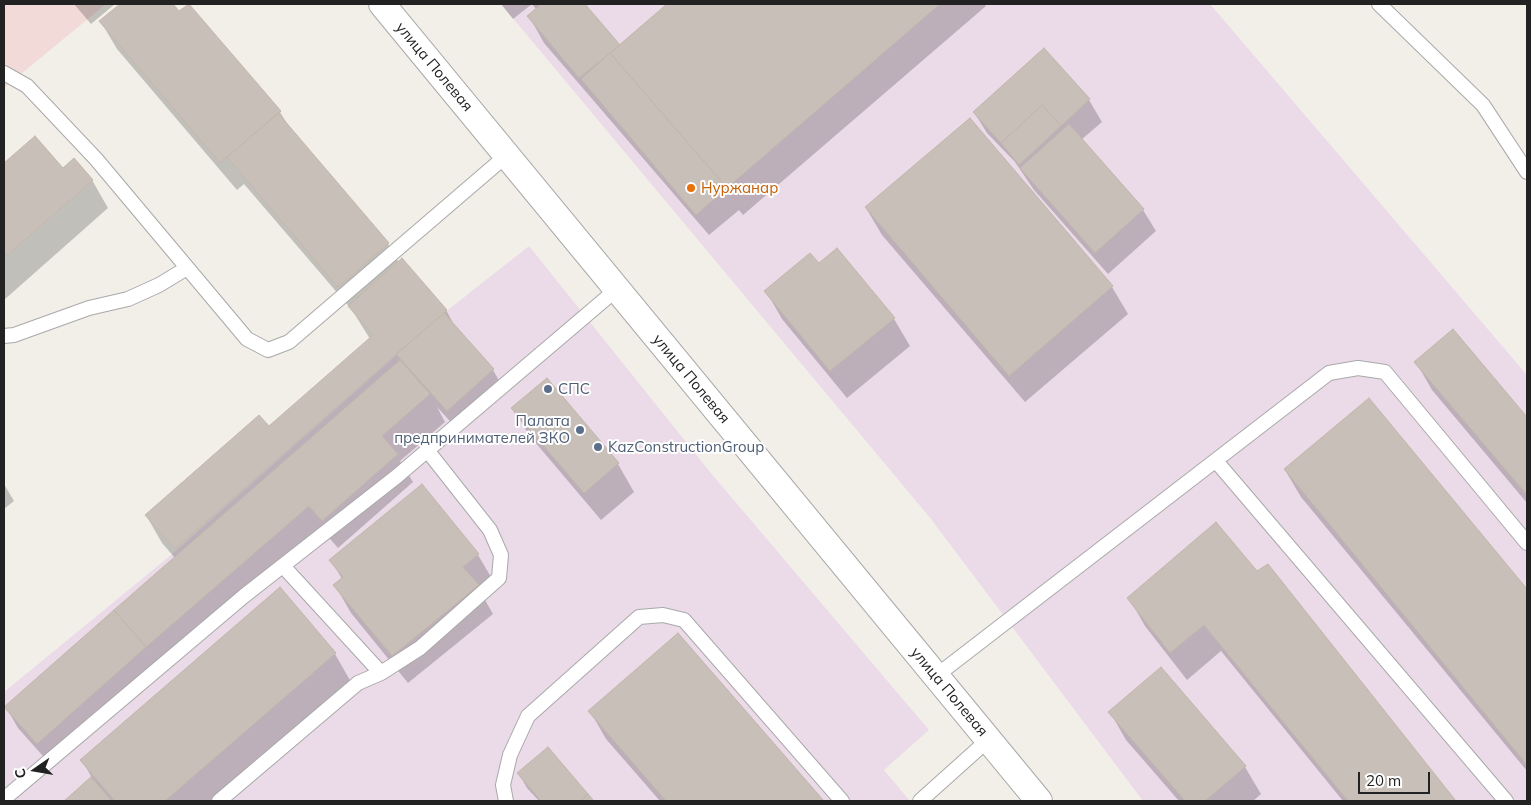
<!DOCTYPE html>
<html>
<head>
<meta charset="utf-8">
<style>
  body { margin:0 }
  #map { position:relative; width:1531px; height:805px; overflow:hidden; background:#f2efe9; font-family:Mulish,sans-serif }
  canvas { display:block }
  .frame { position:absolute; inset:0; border:5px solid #222; pointer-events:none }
  .north { position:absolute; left:10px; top:745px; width:50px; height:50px; -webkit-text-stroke:4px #fff; paint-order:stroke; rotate:257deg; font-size:14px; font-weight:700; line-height:20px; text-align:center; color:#222 }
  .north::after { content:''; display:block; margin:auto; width:18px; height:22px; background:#222; clip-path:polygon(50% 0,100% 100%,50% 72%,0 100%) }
  .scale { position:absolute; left:1358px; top:772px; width:72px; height:22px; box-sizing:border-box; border:2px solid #222; border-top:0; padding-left:6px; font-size:15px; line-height:18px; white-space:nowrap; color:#222; -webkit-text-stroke:4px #fff; paint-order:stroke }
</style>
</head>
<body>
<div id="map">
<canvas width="1531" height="805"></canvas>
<div class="frame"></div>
<div class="north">С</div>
<div class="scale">20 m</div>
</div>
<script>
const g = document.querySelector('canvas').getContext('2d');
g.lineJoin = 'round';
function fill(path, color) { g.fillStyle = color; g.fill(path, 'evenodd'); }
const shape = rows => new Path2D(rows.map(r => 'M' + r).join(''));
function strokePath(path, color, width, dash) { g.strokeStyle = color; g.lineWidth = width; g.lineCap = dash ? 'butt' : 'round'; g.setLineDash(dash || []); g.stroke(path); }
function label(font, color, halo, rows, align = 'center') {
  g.font = font + ' Mulish,sans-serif'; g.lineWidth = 4; g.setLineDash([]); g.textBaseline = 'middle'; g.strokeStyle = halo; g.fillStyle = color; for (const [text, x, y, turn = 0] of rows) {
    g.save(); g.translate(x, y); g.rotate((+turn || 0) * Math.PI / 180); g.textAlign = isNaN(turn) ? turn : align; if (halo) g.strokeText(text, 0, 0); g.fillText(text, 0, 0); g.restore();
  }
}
const commercial = shape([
  [4,4,106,4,4,88]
]);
const industrial = shape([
  [501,4,1210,4,1527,375,1527,801,1143,801,931,519],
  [529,246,710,472,929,730,884,770,910,801,4,801,4,692,171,555,444,313]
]);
const shadow = shape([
  [74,4,115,4,91,24],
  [122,4,171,4,280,112,291,130,388,244,399,263,446,310,457,330,493,370,505,391,460,432,437,407,445,422,400,461,413,482,338,548,325,533,163,674,158,669,50,764,18,728,6,707,175,558,162,543,146,515,269,428,370,339,352,310,244,184,237,190,117,49,101,22],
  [501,4,584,4,619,46,669,4,984,4,986,6,743,215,739,210,709,235,544,43,529,16,536,9,532,4,513,19],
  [1044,49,1089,100,1102,122,1081,140,1143,210,1156,231,1108,274,1034,190,1015,162,987,133,974,112],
  [969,119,1112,287,1128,314,1025,402,882,235,866,208],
  [35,137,63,170,92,180,108,208,4,300,4,165],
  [819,265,894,319,910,346,847,398,782,319,766,291],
  [1453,331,1527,419,1527,503,1432,390,1416,362],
  [546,379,618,464,634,492,601,520,529,435,513,408],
  [1369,400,1527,591,1527,771,1301,497,1285,470],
  [4,484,14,501,4,509],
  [478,555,494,582,481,593,493,614,408,683,351,613,335,585,342,579,331,560],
  [1268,566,1454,801,1343,801,1221,651,1187,680,1145,626,1129,598,1257,573],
  [279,589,335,654,351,682,213,801,66,801,92,778,82,760],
  [678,634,822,801,660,801,606,739,590,711],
  [1110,712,1245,767,1261,794,1253,801,1179,801,1126,740],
  [548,749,593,801,539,801,527,788,519,774]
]);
const building = shape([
  [120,4,173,4,179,11,189,4,281,111,220,163,99,21,120,4],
  [537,4,585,4,620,45,579,78,527,16,539,6,537,4],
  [667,4,940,4,727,188,610,53,667,4],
  [1044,48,1090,99,1061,126,1042,105,1001,143,973,112,1044,48],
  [610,53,727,188,696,215,581,79,610,53],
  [1042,105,1061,126,1019,165,1001,143,1042,105],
  [278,113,389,243,338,287,227,157,278,113],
  [970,118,1113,286,1009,376,865,207,970,118],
  [1069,124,1144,209,1095,253,1020,168,1069,124],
  [35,136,63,168,74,158,93,180,4,258,4,163,35,136],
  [837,248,895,318,830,371,764,291,810,253,819,263,837,248],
  [402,258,447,310,175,549,145,515,259,415,269,426,373,335,348,306,402,258],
  [444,313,494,369,447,411,396,354,444,313],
  [1453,329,1527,417,1527,495,1414,362,1453,329],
  [400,360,430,394,382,436,398,454,322,521,309,506,146,647,114,610,400,360],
  [547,378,619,463,584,493,511,408,547,378],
  [1369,398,1527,589,1527,765,1284,469,1369,398],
  [422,484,479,554,463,567,479,585,392,656,333,585,343,577,329,560,422,484],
  [1216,522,1257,571,1268,564,1456,801,1348,801,1204,625,1170,653,1127,598,1216,522],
  [280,587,336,653,165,801,115,801,80,760,280,587],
  [114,610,146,647,37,744,4,707,114,610],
  [678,633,824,801,666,801,588,711,678,633],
  [1161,667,1246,766,1205,801,1185,801,1108,712,1161,667],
  [548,747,588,794,580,801,541,801,517,773,548,747],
  [91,777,112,801,64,801,91,777],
  [588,794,594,801,580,801,588,794]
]);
const lane = shape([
  [1379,4,1483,105,1527,172],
  [4,73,27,86,96,159,247,339,268,350,289,342,507,155],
  [4,336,14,335,89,308,128,299,159,285,187,268],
  [1216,461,1506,801],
  [283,566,381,673],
  [936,676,1329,373,1358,368,1385,372,1527,543],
  [4,799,244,596,396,477,617,289],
  [219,801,358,683,381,673,420,648,499,578,501,555,490,530,427,450],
  [506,801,503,785,510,755,528,716,639,617,663,615,684,620,842,801],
  [920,801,988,740]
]);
const street = shape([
  [382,4,1039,801]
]);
const markers = [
  [691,188,5,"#e8710a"],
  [548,389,5,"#5c6f8a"],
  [580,430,5,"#5c6f8a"],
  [598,447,5,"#5c6f8a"]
];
const streetNames = [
  ["улица Полевая",434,67,50],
  ["улица Полевая",691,379,50],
  ["улица Полевая",949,692,50]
];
const foodNames = [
  ["Нуржанар",701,188]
];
const serviceNames = [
  ["СПС",558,389],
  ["Палата",570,421,"right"],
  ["предпринимателей ЗКО",570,438,"right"],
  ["KazConstructionGroup",608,447]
];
fill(commercial, '#f2dad9');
fill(industrial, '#ebdbe8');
fill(shadow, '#0003');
fill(building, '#c7bfb8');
strokePath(building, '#c4b6ab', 1);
strokePath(lane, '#a9a9a9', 16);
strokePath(street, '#a9a9a9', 28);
strokePath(lane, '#fff', 14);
strokePath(street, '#fff', 26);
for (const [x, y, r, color] of markers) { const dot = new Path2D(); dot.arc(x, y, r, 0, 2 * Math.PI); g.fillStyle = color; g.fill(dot); strokePath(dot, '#fff', 2); }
label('15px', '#222', '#fff', streetNames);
label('15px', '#c56008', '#fff', foodNames, 'left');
label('15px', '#4e5e75', '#fff', serviceNames, 'left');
</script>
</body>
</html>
